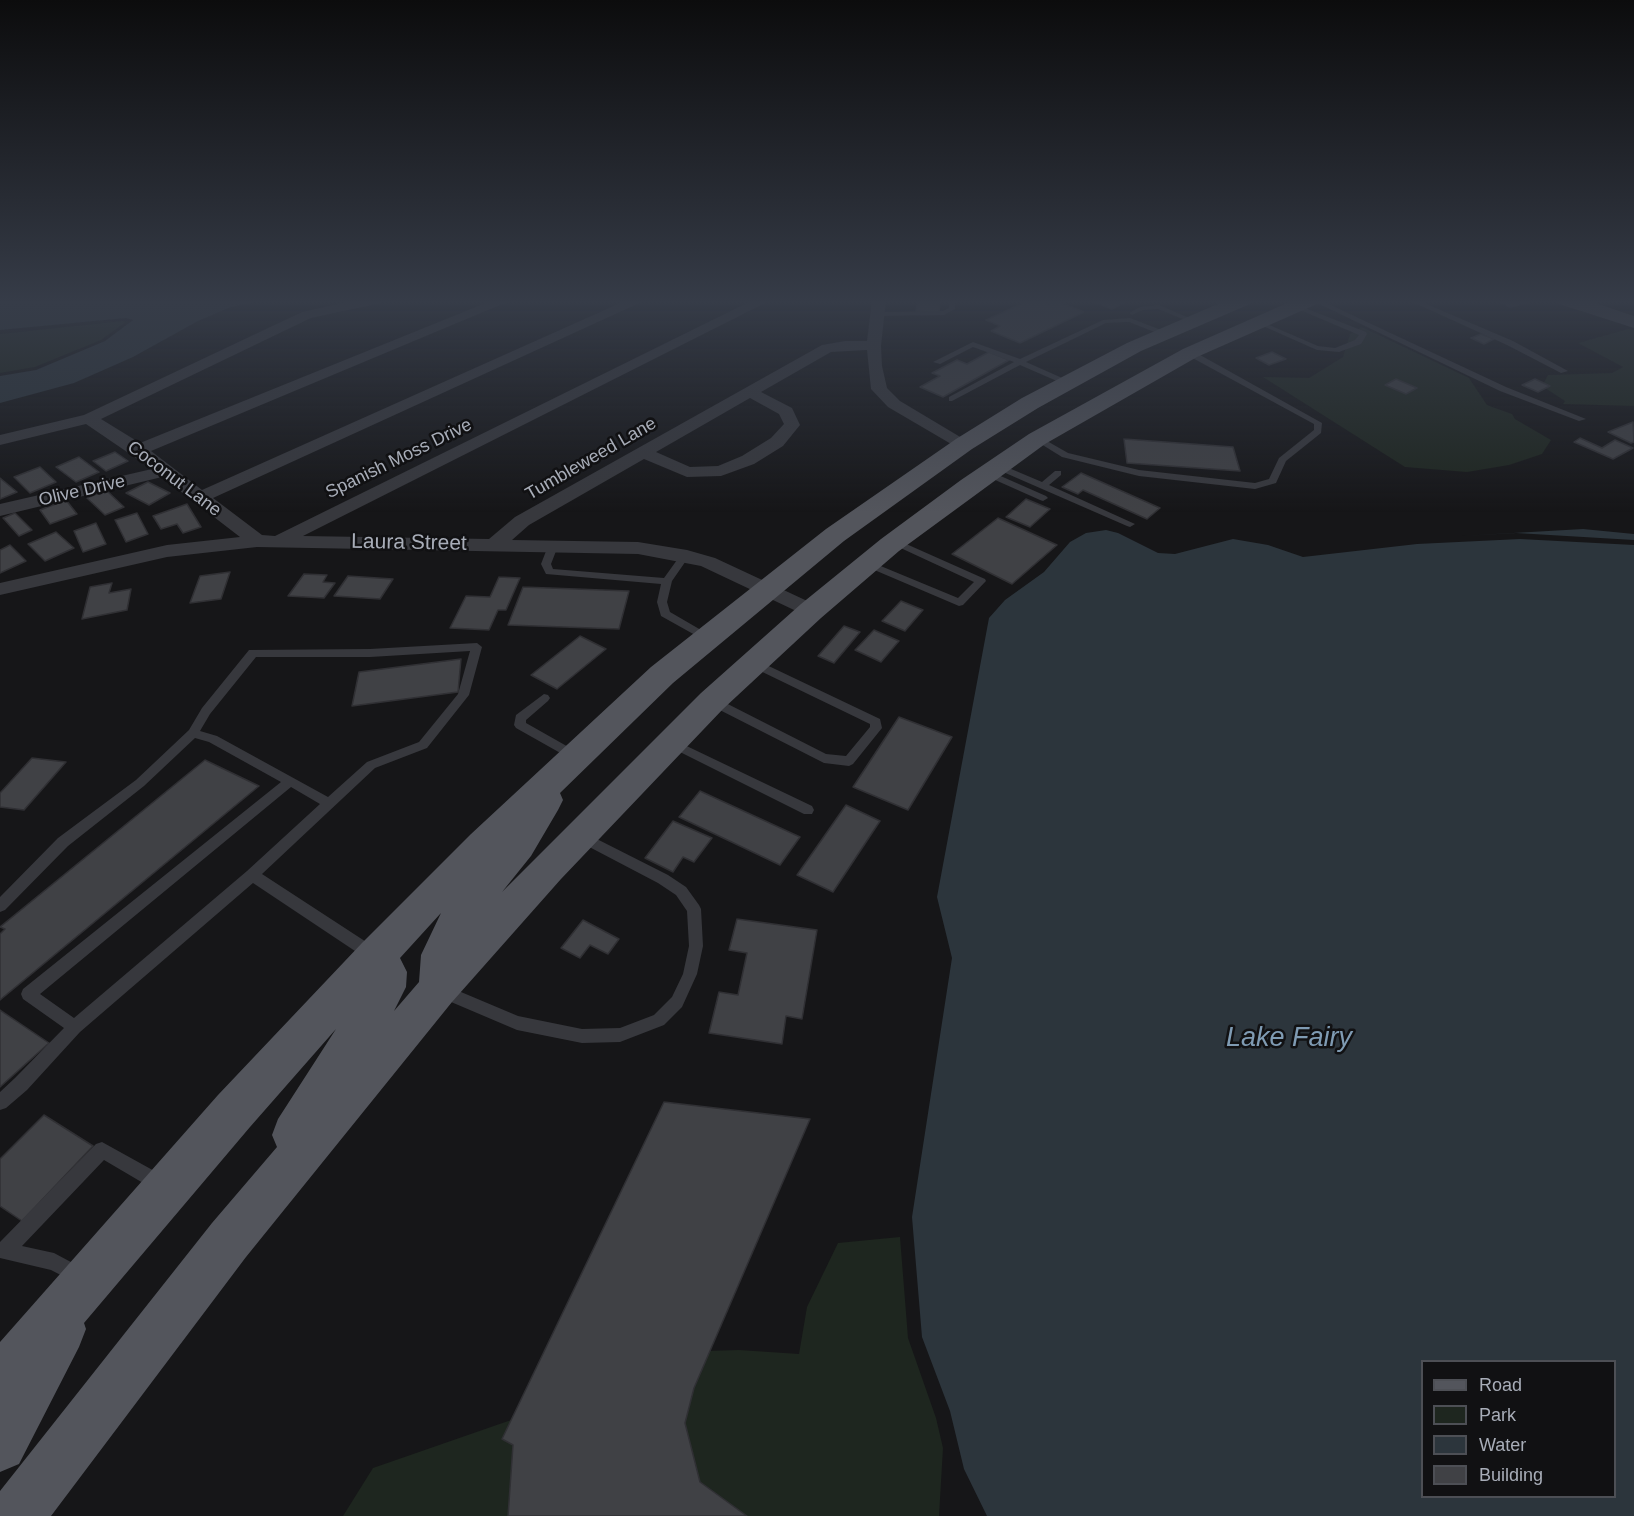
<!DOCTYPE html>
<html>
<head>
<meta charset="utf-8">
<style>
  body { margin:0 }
  #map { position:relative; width:1634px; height:1516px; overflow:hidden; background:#161618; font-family:Arial,sans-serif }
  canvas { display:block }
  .legend { position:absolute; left:1421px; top:1360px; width:195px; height:138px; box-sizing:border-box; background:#111113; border:2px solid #4d4f55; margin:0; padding:8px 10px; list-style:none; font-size:18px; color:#a8adb8 }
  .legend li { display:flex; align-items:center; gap:12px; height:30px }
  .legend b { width:30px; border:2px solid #4d4f55 }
</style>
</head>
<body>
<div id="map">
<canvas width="1634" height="1516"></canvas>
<ul class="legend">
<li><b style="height:8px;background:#53555c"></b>Road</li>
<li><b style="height:16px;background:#1e261f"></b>Park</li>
<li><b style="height:16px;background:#2c353c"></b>Water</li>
<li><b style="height:16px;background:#404145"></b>Building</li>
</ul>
</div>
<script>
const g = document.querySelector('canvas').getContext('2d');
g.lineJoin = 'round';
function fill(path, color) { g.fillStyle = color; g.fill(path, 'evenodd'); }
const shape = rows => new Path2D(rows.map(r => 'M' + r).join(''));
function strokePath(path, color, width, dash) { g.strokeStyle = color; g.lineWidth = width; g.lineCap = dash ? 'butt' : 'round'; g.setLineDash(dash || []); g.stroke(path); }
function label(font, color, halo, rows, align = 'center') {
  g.font = font + ' Arial,sans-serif'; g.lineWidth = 5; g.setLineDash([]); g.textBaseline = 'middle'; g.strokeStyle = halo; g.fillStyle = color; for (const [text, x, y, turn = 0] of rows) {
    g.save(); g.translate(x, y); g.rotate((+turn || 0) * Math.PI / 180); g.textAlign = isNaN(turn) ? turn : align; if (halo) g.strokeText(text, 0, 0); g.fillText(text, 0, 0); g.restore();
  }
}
const green = shape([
  [122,321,126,322,101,340,35,367,0,373,0,334],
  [1362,327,1469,378,1487,405,1512,414,1515,419,1551,440,1542,454,1509,465,1467,472,1405,467,1263,377,1309,378,1343,357,1350,334],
  [1628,329,1634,330,1634,406,1563,404,1565,401,1542,386,1548,375,1612,373,1623,367,1578,343],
  [900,1237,908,1338,936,1418,943,1448,939,1516,343,1516,373,1468,514,1419,638,1353,739,1350,799,1354,807,1307,838,1243]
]);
const water = shape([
  [0,300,116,301,262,300,231,307,198,321,133,357,74,383,0,403,0,376,36,370,105,341,133,320,126,318,0,330],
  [1583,529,1634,534,1634,540,1516,533,1461,536],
  [1106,530,1118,533,1158,553,1175,554,1233,539,1268,545,1303,557,1417,544,1520,539,1634,545,1634,1516,987,1516,964,1469,950,1411,922,1337,912,1217,952,958,937,897,989,618,1005,600,1044,572,1070,542,1086,533],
  [1422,1362,1614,1362,1614,1496,1422,1496]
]);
const building = shape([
  [918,300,940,300,939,313,916,311,918,300],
  [1030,300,1049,304,1056,301,1084,312,1020,343,991,331,1000,326,986,320,1030,300],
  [1089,300,1129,300,1112,309,1089,300],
  [1496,300,1520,300,1527,303,1510,307,1496,300],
  [1481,334,1494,339,1484,344,1471,338,1481,334],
  [989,352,1009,360,943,397,920,387,940,376,932,373,957,360,967,364,989,352],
  [1272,352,1286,359,1269,365,1256,358,1272,352],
  [1396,379,1417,388,1406,394,1385,385,1396,379],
  [1535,379,1550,386,1538,392,1522,385,1535,379],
  [1633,422,1634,442,1631,443,1608,432,1633,422],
  [1580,438,1602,448,1615,440,1633,448,1613,459,1574,442,1580,438],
  [1124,439,1233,447,1240,471,1127,463,1124,439],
  [115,452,128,461,106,471,93,461,115,452],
  [79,457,99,472,76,482,56,467,79,457],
  [40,467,56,482,30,493,14,477,40,467],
  [1081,473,1160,508,1147,519,1083,490,1078,494,1062,487,1081,473],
  [0,478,17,492,0,499,0,478],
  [148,482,170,493,149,505,126,493,148,482],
  [106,490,124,507,105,515,87,498,106,490],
  [1026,499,1050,509,1030,527,1006,517,1026,499],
  [66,500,77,514,50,524,40,510,66,500],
  [187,504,201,527,183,533,177,524,161,529,153,516,187,504],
  [15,513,32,530,19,536,3,518,15,513],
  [137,513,148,534,126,542,115,520,137,513],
  [998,518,1057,545,1012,584,952,554,998,518],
  [96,523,106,544,83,552,74,531,96,523],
  [56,532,74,548,45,561,28,544,56,532],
  [10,545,26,561,0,573,0,550,10,545],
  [230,572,221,599,190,603,200,576,230,572],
  [304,574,327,575,323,582,335,583,324,598,288,596,304,574],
  [348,576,393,579,380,599,334,596,348,576],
  [499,577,520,578,506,610,498,610,489,630,450,628,466,596,490,597,499,577],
  [112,583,109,593,131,589,127,610,82,619,90,587,112,583],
  [523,587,629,591,619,629,508,625,523,587],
  [901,601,923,610,905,631,882,621,901,601],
  [844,626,860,632,834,663,818,656,844,626],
  [874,630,899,641,881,662,855,650,874,630],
  [580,636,606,649,557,689,531,675,580,636],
  [461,659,458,692,352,706,359,672,461,659],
  [899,717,952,737,908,810,853,787,899,717],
  [32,758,66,762,24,810,0,807,0,793,32,758],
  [205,760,259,786,0,1000,0,934,5,929,0,927,205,760],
  [700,791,800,837,780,865,679,817,700,791],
  [846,805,880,821,833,892,797,875,846,805],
  [673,821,712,838,694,862,683,857,673,872,645,858,673,821],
  [737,919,817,930,802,1019,786,1016,782,1044,709,1033,719,992,738,995,747,953,729,950,737,919],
  [583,920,619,939,608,954,590,945,580,958,561,948,583,920],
  [0,1010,49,1043,0,1087,0,1010],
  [664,1102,810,1119,694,1388,685,1423,700,1482,747,1516,508,1516,513,1445,502,1439,664,1102],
  [44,1115,93,1146,22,1221,0,1206,0,1159,44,1115]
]);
const lane = shape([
  [949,300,955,300,955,309,944,315,878,316,875,314,878,312,943,311,949,308,949,300],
  [1211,300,1219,300,1229,307,1224,308,1211,300],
  [1311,300,1320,300,1506,387,1586,419,1579,421,1500,391,1311,300],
  [1408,300,1417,300,1513,341,1568,371,1561,373,1507,345,1408,300],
  [1295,304,1366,332,1367,334,1361,344,1339,352,1317,350,1254,322,1260,321,1318,346,1335,348,1355,340,1359,335,1293,307,1292,306,1295,304],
  [1159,305,1194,320,1196,321,1190,322,1158,309,1143,310,1132,315,1129,313,1140,307,1159,305],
  [1130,318,1169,333,1162,335,1129,322,1106,323,1026,362,1069,381,1070,383,1066,385,1020,365,952,401,949,401,949,397,1014,362,973,347,940,364,933,362,973,342,1020,359,1103,320,1130,318],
  [1187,351,1193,351,1322,423,1321,433,1286,461,1276,483,1255,489,1139,476,1062,457,1033,439,1040,437,1068,453,1139,470,1255,483,1269,479,1279,458,1314,430,1314,424,1187,355,1187,351],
  [997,463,1042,482,1055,471,1061,471,1061,475,1049,485,1135,524,1130,527,1127,526,994,468,993,466,997,463],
  [987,470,1046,496,1048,498,1043,501,1040,500,984,475,984,471,987,470],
  [895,539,985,579,986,581,963,605,959,606,865,566,865,562,871,562,958,598,974,582,892,544,890,542,895,539],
  [553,543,558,546,551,564,553,569,664,578,682,553,688,553,690,555,672,581,667,602,670,612,713,637,712,640,704,640,661,616,657,602,661,584,546,574,541,564,548,546,553,543],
  [477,643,482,647,469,695,427,748,375,768,262,874,377,949,379,954,377,959,372,960,367,959,253,883,80,1032,27,1090,6,1108,0,1110,0,1092,15,1078,64,1028,23,999,21,994,23,989,281,782,209,742,195,738,144,786,68,846,5,910,0,912,0,897,58,838,136,780,189,730,202,708,249,650,370,649,477,643],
  [470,651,458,694,419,742,367,762,328,797,217,736,200,731,210,714,256,657,370,657,470,651],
  [291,787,320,804,247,871,74,1018,40,994,291,787],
  [754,659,880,719,882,728,853,764,849,766,824,763,708,704,706,701,708,698,716,698,826,754,846,756,870,727,870,724,750,666,749,663,750,660,754,659],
  [544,694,548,695,550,698,548,701,526,720,526,723,579,753,581,756,579,759,571,759,516,728,514,725,516,715,544,694],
  [672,739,812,806,814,810,812,814,804,814,668,746,666,743,672,739],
  [581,831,668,875,686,887,699,905,701,909,703,946,697,974,682,1007,664,1025,620,1042,582,1043,517,1030,437,996,435,991,437,986,442,984,518,1016,582,1029,620,1028,654,1015,672,997,683,974,689,946,687,911,676,895,658,883,576,840,575,836,576,832,581,831],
  [102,1142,167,1178,169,1184,167,1190,161,1192,155,1190,104,1160,22,1246,54,1253,84,1269,87,1275,84,1281,78,1284,51,1270,0,1258,0,1242,96,1144,102,1142]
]);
const street = shape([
  [356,300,383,300,381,303,311,318,101,419,140,443,493,300,512,300,151,451,202,490,627,300,646,300,213,498,262,535,275,536,753,300,771,300,303,536,489,539,515,517,822,345,845,341,867,341,872,300,886,300,881,346,882,366,887,388,900,401,972,444,970,448,958,448,888,407,871,389,867,350,831,352,761,392,792,408,800,425,783,446,754,464,721,476,687,477,644,459,529,525,512,540,638,542,687,550,715,558,818,606,821,611,818,616,811,618,701,566,638,554,257,547,167,557,0,595,0,583,167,545,240,537,162,477,0,516,0,504,152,469,86,424,0,445,0,435,84,415,302,312,356,300],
  [750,398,779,414,784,424,771,438,742,456,718,466,690,467,656,452,750,398]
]);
const secondary = shape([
  [1557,300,1586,300,1634,316,1634,328,1559,304,1557,300]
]);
const primary = shape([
  [1227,300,1252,300,1250,304,1141,351,1038,408,972,449,844,541,673,683,560,793,563,800,558,810,531,856,502,892,701,693,801,604,881,539,961,480,1029,434,1183,349,1294,300,1319,300,1317,304,1197,357,1045,444,899,551,821,618,723,709,561,879,452,1002,246,1257,51,1516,0,1516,0,1491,212,1223,277,1147,272,1135,278,1119,336,1029,250,1127,84,1323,86,1329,79,1347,19,1464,0,1472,0,1342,218,1095,362,943,471,834,651,667,826,529,956,439,1022,398,1127,343,1227,300],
  [441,913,421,955,419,982,394,1011,406,987,407,972,400,958,441,913]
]);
const farStreetnames = [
  ["Spanish Moss Drive",399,459,-26],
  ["Tumbleweed Lane",591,459,-30],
  ["Coconut Lane",174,479,37],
  ["Olive Drive",82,491,-13]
];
const streetNames = [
  ["Laura Street",409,543,1]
];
const nearWaternames = [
  ["Lake Fairy",1289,1038]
];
fill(green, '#1e261f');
fill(water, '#2c353c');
fill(building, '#404145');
strokePath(building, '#303034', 1.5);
fill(lane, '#37383d');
fill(street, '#37383d');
fill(secondary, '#45474d');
fill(primary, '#53555c');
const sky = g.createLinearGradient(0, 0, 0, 512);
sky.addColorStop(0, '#0c0c0d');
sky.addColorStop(0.59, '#363c48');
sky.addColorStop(1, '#363c4800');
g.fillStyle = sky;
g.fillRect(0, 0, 1634, 512);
label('18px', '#a8adb8', '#111113', farStreetnames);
label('21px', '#a8adb8', '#111113', streetNames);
label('italic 27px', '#7f9bb3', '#111113', nearWaternames);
</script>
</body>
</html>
